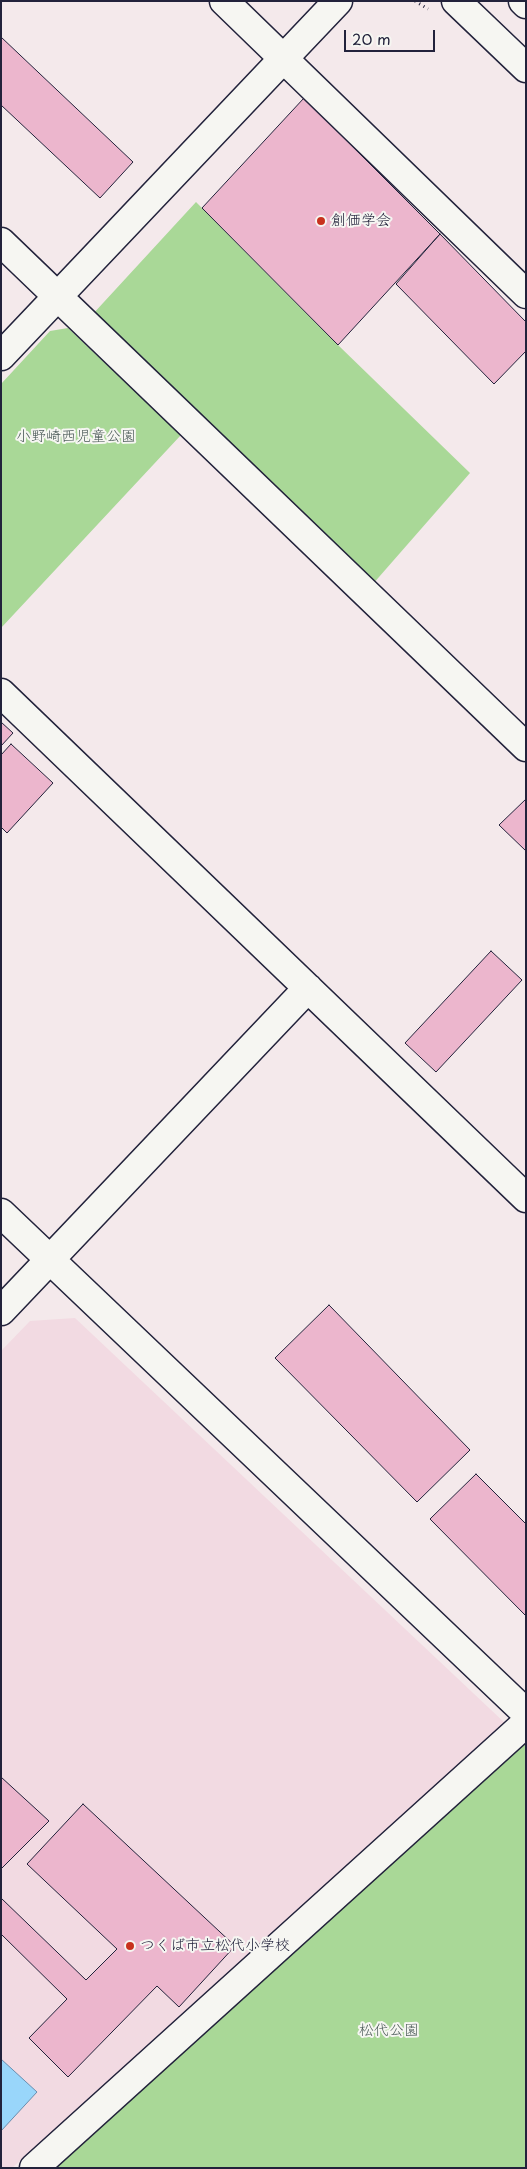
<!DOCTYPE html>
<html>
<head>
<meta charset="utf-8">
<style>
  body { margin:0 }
  #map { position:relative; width:527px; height:2169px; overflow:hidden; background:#f4e9eb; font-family:"Playpen Sans",sans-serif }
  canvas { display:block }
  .frame { position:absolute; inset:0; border:2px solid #22223b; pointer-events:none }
  .scale { position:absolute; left:344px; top:30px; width:91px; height:22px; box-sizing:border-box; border:2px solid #22223b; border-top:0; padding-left:6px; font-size:15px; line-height:18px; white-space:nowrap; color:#22223b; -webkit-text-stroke:4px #f6f6f2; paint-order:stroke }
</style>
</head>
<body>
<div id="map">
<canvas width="527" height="2169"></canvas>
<div class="frame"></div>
<div class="scale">20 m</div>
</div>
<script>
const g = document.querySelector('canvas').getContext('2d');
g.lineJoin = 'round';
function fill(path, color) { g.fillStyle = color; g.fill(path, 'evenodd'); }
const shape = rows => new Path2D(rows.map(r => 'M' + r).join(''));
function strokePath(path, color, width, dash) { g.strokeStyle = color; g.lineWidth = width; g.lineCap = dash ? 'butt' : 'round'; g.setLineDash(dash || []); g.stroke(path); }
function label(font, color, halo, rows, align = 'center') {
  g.font = font + ' "Playpen Sans","Klee One",sans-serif'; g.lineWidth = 4; g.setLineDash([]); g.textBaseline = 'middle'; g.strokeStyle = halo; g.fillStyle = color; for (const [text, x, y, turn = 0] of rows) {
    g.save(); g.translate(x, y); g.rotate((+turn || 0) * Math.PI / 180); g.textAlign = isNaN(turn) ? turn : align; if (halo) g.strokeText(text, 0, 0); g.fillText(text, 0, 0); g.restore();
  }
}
const built = shape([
  [75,1318,506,1724,12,2168,1,2168,1,1351,30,1321]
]);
const green = shape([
  [196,202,338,345,470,473,372,585,92,315],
  [68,328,181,435,1,628,1,384,50,331],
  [526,1723,526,2168,34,2168]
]);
const water = shape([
  [1,2059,37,2092,1,2131,1,2059]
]);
const building = shape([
  [1,37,133,162,100,198,1,105,1,37],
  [304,98,440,234,338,345,202,208,304,98],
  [440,234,526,322,526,351,494,384,396,284,440,234],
  [1,722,13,733,1,746,1,722],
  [11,744,53,783,7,833,1,827,1,755,11,744],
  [526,799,526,851,499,825,526,799],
  [491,951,522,980,436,1072,405,1043,491,951],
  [329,1305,470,1450,417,1502,275,1358,329,1305],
  [476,1474,526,1524,526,1616,430,1519,476,1474],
  [1,1777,49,1821,1,1869,1,1777],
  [83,1804,235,1946,179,2007,157,1986,68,2077,29,2038,67,1999,1,1934,1,1898,86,1980,117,1949,27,1864,83,1804]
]);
const path = shape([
  [415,1,428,9]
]);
const minor = shape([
  [224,1,526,294],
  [456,1,526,68],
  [523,1,526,4],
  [1,242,526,747],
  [1,356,338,1],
  [1,693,526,1198],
  [1,1213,526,1713],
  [1,1311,308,988],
  [34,2168,526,1723]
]);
const markers = [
  [321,221,5,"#c8321e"],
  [130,1946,5,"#c8321e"]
];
const poiNames = [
  ["創価学会",331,221],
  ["つくば市立松代小学校",140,1946]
];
const parkNames = [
  ["小野崎西児童公園",76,437],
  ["松代公園",389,2031]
];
fill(built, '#f2dae2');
fill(green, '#a9d897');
fill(water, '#99d6fa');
strokePath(water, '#698eae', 1);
fill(building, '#ecb6cd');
strokePath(building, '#22223b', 1);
strokePath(minor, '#22223b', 31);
strokePath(path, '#22223b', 3, [1, 4]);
strokePath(minor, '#f6f6f2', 28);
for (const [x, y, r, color] of markers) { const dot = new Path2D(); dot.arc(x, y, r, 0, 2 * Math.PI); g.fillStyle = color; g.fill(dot); strokePath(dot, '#f6f6f2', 2); }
label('15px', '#22223b', '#f6f6f2', poiNames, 'left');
label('15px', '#4a5957', '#f6f6f2', parkNames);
</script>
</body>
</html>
